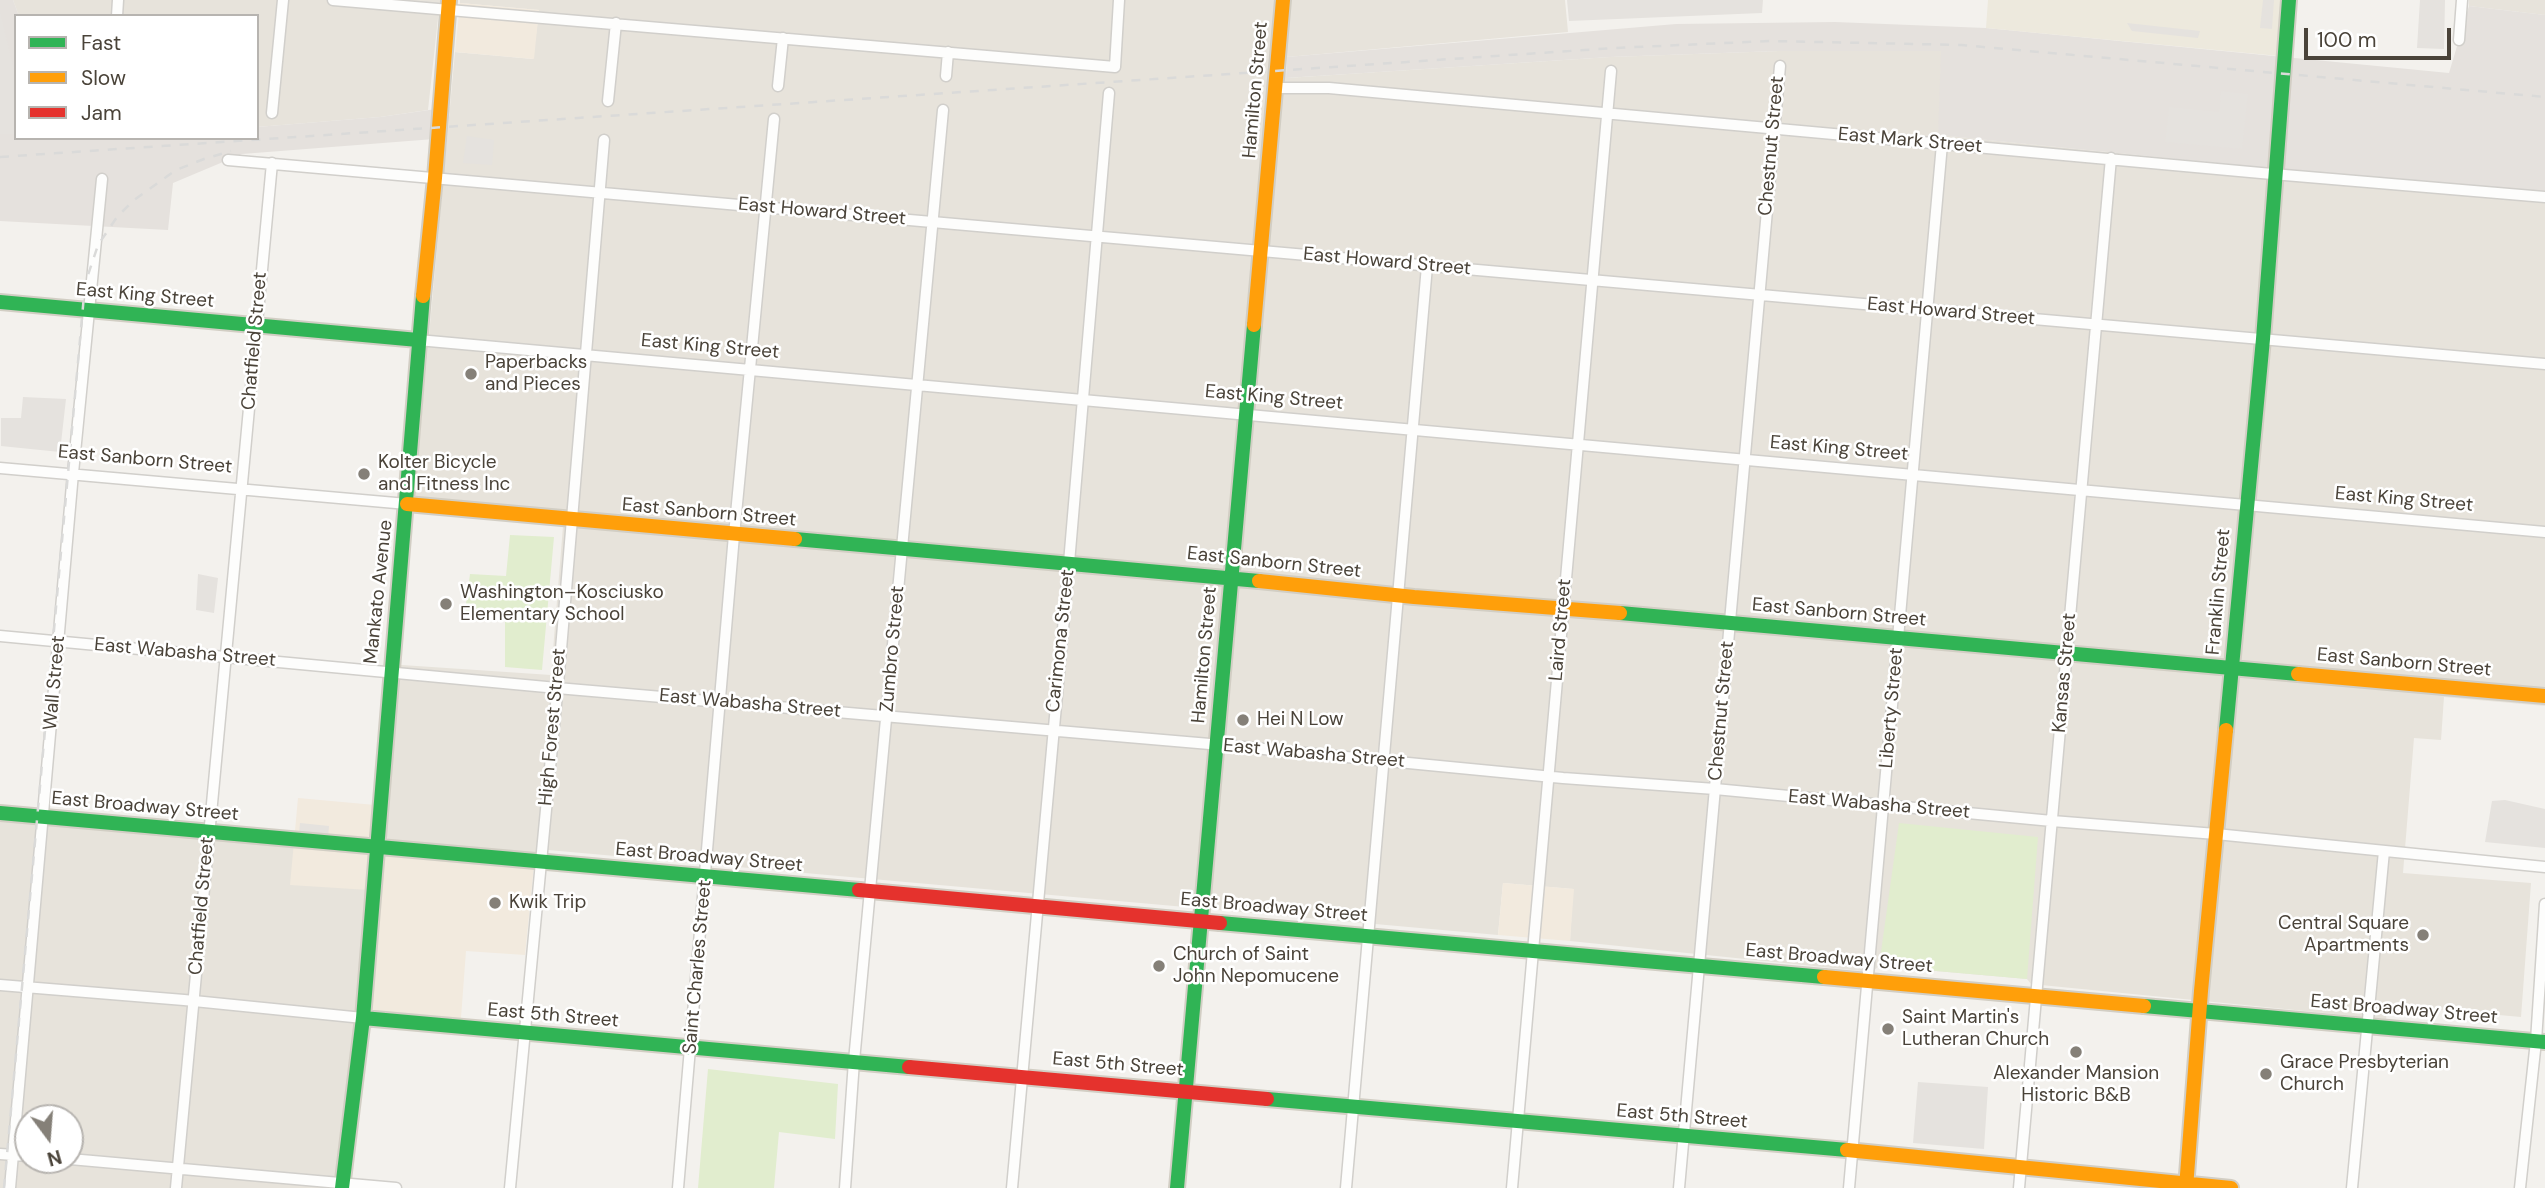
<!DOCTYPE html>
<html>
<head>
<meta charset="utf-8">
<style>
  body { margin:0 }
  #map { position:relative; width:2545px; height:1188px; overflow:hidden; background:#f3f1ed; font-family:"DM Sans",sans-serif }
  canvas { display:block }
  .legend { position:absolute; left:14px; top:14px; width:245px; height:126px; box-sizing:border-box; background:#fff; border:2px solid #b7b4b0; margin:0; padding:9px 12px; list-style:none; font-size:21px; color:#4a4339 }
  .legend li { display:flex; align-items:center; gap:14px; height:35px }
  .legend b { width:35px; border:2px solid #b7b4b0 }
  .north { position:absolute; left:14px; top:1104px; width:70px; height:70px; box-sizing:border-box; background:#fff; border:2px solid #b7b4b0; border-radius:50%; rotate:164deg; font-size:19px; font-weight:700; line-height:28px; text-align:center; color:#4a4339 }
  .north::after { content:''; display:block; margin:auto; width:24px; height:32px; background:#858078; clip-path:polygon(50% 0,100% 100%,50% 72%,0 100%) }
  .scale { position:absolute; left:2304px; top:28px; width:147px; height:32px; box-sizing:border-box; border:4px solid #4a4339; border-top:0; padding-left:9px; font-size:21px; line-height:24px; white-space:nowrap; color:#4a4339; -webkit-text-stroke:5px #fff; paint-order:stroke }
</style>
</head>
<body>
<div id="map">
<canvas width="2545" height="1188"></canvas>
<ul class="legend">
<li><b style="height:9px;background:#30b455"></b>Fast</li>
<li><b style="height:9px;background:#ff9f0a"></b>Slow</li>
<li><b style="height:9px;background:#e5322d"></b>Jam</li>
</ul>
<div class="north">N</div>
<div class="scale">100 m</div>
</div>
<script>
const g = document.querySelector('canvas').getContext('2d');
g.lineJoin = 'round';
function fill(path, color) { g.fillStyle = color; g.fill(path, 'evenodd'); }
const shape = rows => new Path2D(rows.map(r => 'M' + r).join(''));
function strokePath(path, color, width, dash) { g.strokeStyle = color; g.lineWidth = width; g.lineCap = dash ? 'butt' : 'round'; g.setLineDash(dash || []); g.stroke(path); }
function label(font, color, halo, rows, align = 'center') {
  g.font = font + ' "DM Sans",sans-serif'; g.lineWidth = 5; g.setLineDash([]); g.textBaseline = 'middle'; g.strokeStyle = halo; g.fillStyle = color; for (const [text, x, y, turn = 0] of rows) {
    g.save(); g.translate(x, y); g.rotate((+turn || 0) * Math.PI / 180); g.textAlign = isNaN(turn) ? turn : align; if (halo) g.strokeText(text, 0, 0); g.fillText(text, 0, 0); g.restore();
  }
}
const residential = shape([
  [13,0,440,0,428,110,380,117,257,127,257,16,19,16],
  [460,0,1565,0,1568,32,1287,57,1286,78,1610,57,1778,51,1942,51,1939,135,2545,196,2545,706,2444,697,2441,740,2414,738,2403,873,2531,883,2521,1017,2389,1005,2386,1019,2031,984,2027,979,1879,966,1872,972,1570,941,1573,889,1503,883,1498,935,537,849,534,866,371,852,387,664,551,675,564,514,414,499,455,52,533,59,539,10,460,3],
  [2469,0,2545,0,2545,15,2469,6],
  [0,817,295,842,369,889,366,942,336,1188,0,1188],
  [28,1118,70,1118,70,1160,28,1160]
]);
const commercial = shape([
  [460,3,539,10,534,59,455,52],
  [298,798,375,805,371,851,534,866,525,955,466,951,460,1031,359,1022,369,890,290,885],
  [1503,883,1574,889,1570,941,1498,935]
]);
const industrial = shape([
  [0,0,13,0,19,16,16,16,16,138,257,138,257,127,380,117,450,107,447,138,242,154,173,183,168,230,0,221],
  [2469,6,2545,15,2545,196,1938,135,1941,51,1778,51,1610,57,1286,78,1287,57,1676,24,1835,22,1986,28,2449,73]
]);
const education = shape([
  [1988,0,2283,0,2279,56,1986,28]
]);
const green = shape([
  [510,535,554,537,542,670,505,667,505,615,465,611,470,574,506,576],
  [1899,823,2038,837,2027,979,1879,966],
  [708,1069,838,1084,835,1139,779,1132,774,1188,698,1188]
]);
const parking = shape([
  [1567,0,1763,0,1762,13,1569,21],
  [2263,0,2274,0,2272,29,2260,28],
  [2420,0,2445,0,2444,49,2417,48],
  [0,12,16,77,16,134,0,134],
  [2127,23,2200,31,2198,38,2132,31],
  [2221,91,2248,94,2242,149,2165,142,2169,107,2219,112],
  [467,136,494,140,492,165,463,163],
  [23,397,66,399,60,452,1,446,1,418,21,418],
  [198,574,218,578,214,613,196,610],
  [2505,800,2545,809,2545,848,2485,842,2492,801],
  [300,823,329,826,328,837,299,834],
  [1918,1082,1988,1087,1984,1149,1913,1143]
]);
const street = shape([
  [333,0,1115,67,1119,0],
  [117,16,118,0],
  [2459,40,2462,0],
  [946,76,948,52],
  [778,86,783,38],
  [1275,88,1329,88,2261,173,2545,197],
  [608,101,616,23],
  [272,113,283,0],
  [228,160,2545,364],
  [418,340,2545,532],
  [0,468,407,504],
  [0,636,557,688,1233,746,1563,778,1715,789,2052,821,2216,834,2545,867],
  [0,985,184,1000,363,1018],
  [0,1154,28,1156],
  [70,1159,396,1188],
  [10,1188,73,473,102,179],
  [176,1188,272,163],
  [510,1188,559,673,604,140],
  [678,1188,734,535,774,119],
  [845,1188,854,1061,943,110],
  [1012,1188,1069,563,1109,93],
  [1346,1188,1427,266],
  [1512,1188,1611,71],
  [1679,1188,1780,66],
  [1849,1188,1942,144],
  [2019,1188,2111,158],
  [2352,1188,2384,851],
  [2520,1188,2536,1041,2545,904]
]);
const fast = shape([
  [0,302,418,340],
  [795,539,1259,581],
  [1620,613,2298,674],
  [2226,730,2263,339,2289,0],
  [0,813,859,890],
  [1220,923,1824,977],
  [2144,1006,2545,1042],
  [363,1018,909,1067],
  [1267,1099,1847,1150],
  [342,1188,363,1018,423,296],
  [1177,1188,1254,325]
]);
const slow = shape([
  [423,296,435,178,449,0],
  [1254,325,1283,0],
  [407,504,795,539],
  [1259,581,1414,597,1620,613],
  [2298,674,2545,696],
  [1824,977,2144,1006],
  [1847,1150,2231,1188],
  [2186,1188,2201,991,2226,730]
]);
const jam = shape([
  [859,890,1220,923],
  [909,1067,1267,1099]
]);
const rail = shape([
  [0,157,1614,48,1770,41,1961,45,2545,97],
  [4,1188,85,284,98,245,117,217,134,200,176,170,204,159,231,151]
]);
const markers = [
  [471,374,7,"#858078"],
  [364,474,7,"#858078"],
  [446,604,7,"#858078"],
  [1243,720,7,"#858078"],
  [495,903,7,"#858078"],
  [2423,935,7,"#858078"],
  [1159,966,7,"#858078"],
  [1888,1029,7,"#858078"],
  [2076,1052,7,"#858078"],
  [2266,1074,7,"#858078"]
];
const streetNames = [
  ["Hamilton Street",1256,90,-85],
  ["East Mark Street",1910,141,5],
  ["Chestnut Street",1772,146,-85],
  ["East Howard Street",822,212,5],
  ["East Howard Street",1387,262,5],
  ["East King Street",145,296,5],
  ["East Howard Street",1951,312,5],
  ["Chatfield Street",255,341,-85],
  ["East King Street",710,347,5],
  ["East King Street",1274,398,5],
  ["East King Street",1839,449,5],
  ["East Sanborn Street",145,460,5],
  ["East King Street",2404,500,5],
  ["East Sanborn Street",709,513,5],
  ["East Sanborn Street",1274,563,6],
  ["Mankato Avenue",379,592,-84],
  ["Franklin Street",2219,592,-85],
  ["East Sanborn Street",1839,613,5],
  ["Laird Street",1561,630,-85],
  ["Carimona Street",1061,641,-84],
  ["Zumbro Street",893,649,-85],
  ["East Wabasha Street",185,653,5],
  ["Hamilton Street",1205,655,-85],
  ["East Sanborn Street",2404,663,5],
  ["Kansas Street",2065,673,-85],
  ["Wall Street",55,683,-85],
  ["East Wabasha Street",750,704,5],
  ["Liberty Street",1892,708,-85],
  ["Chestnut Street",1722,711,-85],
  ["High Forest Street",553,727,-85],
  ["East Wabasha Street",1314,754,5],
  ["East Wabasha Street",1879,805,5],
  ["East Broadway Street",145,807,5],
  ["East Broadway Street",709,858,5],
  ["Chatfield Street",202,906,-85],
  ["East Broadway Street",1274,908,5],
  ["East Broadway Street",1839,959,5],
  ["Saint Charles Street",698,967,-85],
  ["East Broadway Street",2404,1010,5],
  ["East 5th Street",553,1016,5],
  ["East 5th Street",1118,1065,5],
  ["East 5th Street",1682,1117,5]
];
const poiNames = [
  ["Paperbacks",485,363],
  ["and Pieces",485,385],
  ["Kolter Bicycle",378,463],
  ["and Fitness Inc",378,485],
  ["Washington–Kosciusko",460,593],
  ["Elementary School",460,615],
  ["Hei N Low",1257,720],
  ["Kwik Trip",509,903],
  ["Central Square",2409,924,"right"],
  ["Apartments",2409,946,"right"],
  ["Church of Saint",1173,955],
  ["John Nepomucene",1173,977],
  ["Saint Martin's",1902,1018],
  ["Lutheran Church",1902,1040],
  ["Grace Presbyterian",2280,1063],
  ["Church",2280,1085],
  ["Alexander Mansion",2076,1074,"center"],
  ["Historic B&B",2076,1096,"center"]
];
fill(residential, '#e7e3db');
fill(commercial, '#f2eade');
fill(industrial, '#e5e1dd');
fill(education, '#ede9dd');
fill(green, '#e1edce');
fill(parking, '#e5e2de');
strokePath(street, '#d1cfcb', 13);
strokePath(fast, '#d2cec4', 18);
strokePath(slow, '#d2cec4', 18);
strokePath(jam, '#d2cec4', 18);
strokePath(street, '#fdfdfc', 10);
strokePath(fast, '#30b455', 14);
strokePath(slow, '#ff9f0a', 14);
strokePath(jam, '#e5322d', 14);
strokePath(rail, '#dadad9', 2.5, [9, 9]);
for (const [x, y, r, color] of markers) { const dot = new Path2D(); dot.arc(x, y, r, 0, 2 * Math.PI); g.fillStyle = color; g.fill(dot); strokePath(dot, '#fff', 2.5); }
label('19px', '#4a4339', '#fff', streetNames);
label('19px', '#4a4339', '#fff', poiNames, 'left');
</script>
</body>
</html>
